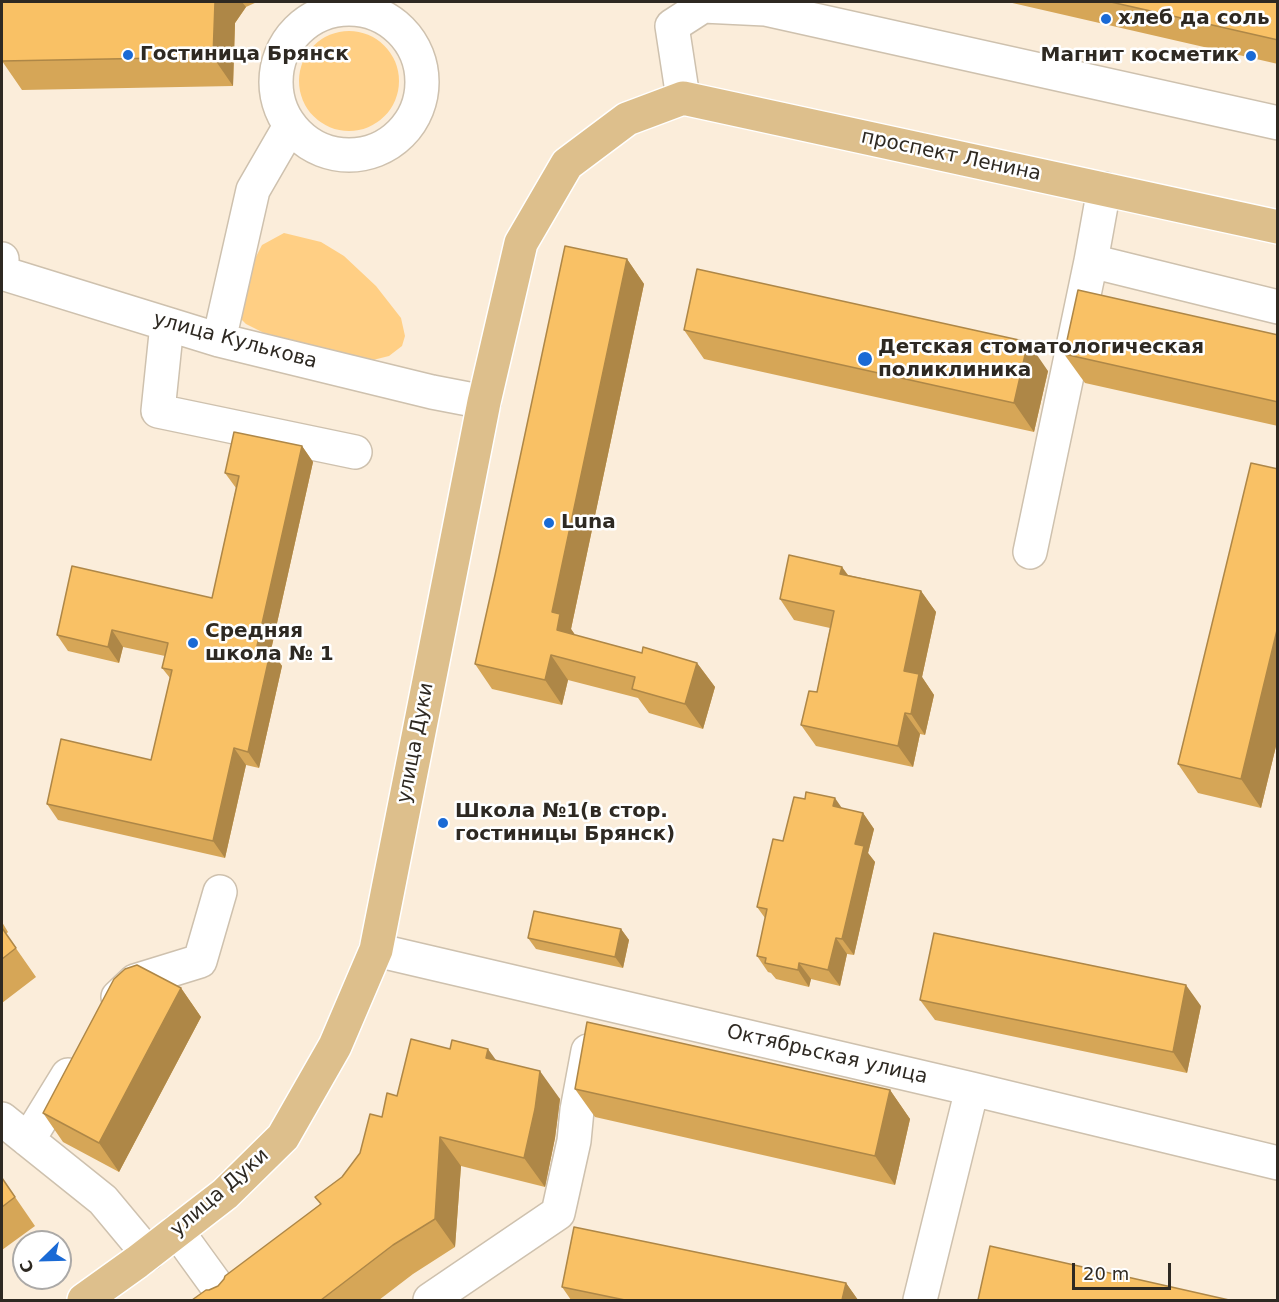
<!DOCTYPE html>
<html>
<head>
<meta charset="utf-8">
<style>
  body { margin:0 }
  #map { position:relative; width:1279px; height:1302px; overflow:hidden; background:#fbedda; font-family:"DejaVu Sans",sans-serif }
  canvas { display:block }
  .frame { position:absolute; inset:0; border:3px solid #2e2922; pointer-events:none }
  .north { position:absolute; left:12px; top:1230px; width:60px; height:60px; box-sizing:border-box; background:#fff; border:2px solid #aba9a7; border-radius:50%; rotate:247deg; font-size:16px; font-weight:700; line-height:24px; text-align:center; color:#2e2922 }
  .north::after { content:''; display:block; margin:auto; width:21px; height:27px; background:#1a6ad5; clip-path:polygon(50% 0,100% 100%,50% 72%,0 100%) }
  .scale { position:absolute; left:1072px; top:1263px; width:99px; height:27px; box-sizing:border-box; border:3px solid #2e2922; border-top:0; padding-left:8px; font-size:18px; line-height:21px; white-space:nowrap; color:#2e2922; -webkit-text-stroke:4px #fff; paint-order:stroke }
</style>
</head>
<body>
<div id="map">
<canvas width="1279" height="1302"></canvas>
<div class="frame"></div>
<div class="north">С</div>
<div class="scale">20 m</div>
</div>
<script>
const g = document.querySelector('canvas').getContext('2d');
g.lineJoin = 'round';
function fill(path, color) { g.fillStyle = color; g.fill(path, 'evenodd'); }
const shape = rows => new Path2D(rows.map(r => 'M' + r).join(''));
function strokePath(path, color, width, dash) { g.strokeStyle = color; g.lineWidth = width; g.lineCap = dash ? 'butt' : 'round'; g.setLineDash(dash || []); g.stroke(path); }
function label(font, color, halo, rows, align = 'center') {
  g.font = font + ' "DejaVu Sans",sans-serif'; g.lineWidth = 5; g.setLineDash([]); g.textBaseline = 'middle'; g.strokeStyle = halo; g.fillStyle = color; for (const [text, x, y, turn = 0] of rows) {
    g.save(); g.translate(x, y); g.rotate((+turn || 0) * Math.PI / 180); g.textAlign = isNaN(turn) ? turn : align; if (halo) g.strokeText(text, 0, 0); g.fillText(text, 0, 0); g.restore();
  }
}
const green = shape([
  '299 81a50 50 0 1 1 100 0a50 50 0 1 1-100 0Z',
  [284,233,321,242,344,256,376,286,401,318,405,336,402,346,389,356,373,360,264,333,246,324,236,314,237,294,262,245]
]);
const minor = shape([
  '276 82a73 73 0 1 1 146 0a73 73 0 1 1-146 0Z',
  [683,98,672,26,703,6,765,9,1278,123],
  [2,259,2,273,219,340,432,392,484,402],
  [1091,261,1278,307],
  [167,324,158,411,355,452],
  [219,340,253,190,290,126],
  [1030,552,1091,261,1104,189],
  [376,950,972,1089,1278,1163],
  [118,997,135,981,200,961,220,892],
  [2,1119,103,1200,148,1254],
  [28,1140,68,1075],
  [177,1231,227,1300],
  [430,1300,558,1213,574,1141,577,1110,588,1051],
  [920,1300,972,1089]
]);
const major = shape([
  [84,1300,137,1262,225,1194,283,1137,335,1046,376,950,484,402,521,243,567,164,627,119,683,98,1278,227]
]);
const wall = shape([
  [2,2,257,2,246,7,235,23,233,86,22,90,2,61],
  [1008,2,1278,2,1278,64],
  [627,259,644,284,571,629,575,635,642,653,697,663,715,687,703,729,649,713,638,698,568,680,562,705,492,689,475,664],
  [684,330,1048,371,1034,432,704,359],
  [1278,335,1278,426,1085,383,1064,354],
  [302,446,313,462,271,650,282,666,259,768,246,765,225,858,58,820,47,804,151,760,170,678,162,668,165,656,123,647,119,663,68,651,57,635,212,598,236,488,225,473],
  [1278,469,1278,738,1261,808,1198,793,1178,764],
  [842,567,848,575,921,591,936,612,922,677,934,695,925,735,920,734,913,767,816,746,801,725,817,692,830,628,794,620,780,599],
  [842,808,863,813,874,829,868,853,875,862,854,955,847,954,840,986,811,979,809,987,776,979,771,973,768,972,757,956,765,918,757,907,783,841],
  [2,922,8,932,6,934,36,977,2,1003],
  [621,929,629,940,623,968,536,949,528,938],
  [181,988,201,1017,119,1172,63,1142,43,1113],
  [920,1000,1201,1006,1187,1073,935,1020],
  [496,1060,560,1099,555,1138,545,1187,461,1166,455,1247,413,1274,379,1300,192,1300,209,1290,218,1286,320,1204,342,1177,360,1153,382,1117,397,1096],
  [575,1089,890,1090,910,1119,895,1185,595,1117],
  [2,1178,35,1226,2,1250],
  [846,1283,858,1300,571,1300,562,1287]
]);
const shadedWall = shape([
  [215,2,242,2,246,7,235,23,233,86,213,57],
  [627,259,644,284,571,629,578,639,557,630,552,612],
  [1028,342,1048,371,1034,432,1014,403],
  [302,446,313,462,271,650,282,666,259,768,248,752,257,646],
  [842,567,856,587,840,574],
  [921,591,936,612,922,677,934,695,925,735,911,714,904,671],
  [1278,626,1278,738,1261,808,1241,779],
  [112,630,123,647,119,663,108,647],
  [551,655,568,680,562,705,545,680],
  [697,663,715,687,703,729,685,704],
  [905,713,920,734,913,767,898,746],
  [234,748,246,765,225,858,213,841],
  [835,798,846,814,833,806],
  [863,813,874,829,868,853,875,862,854,955,842,939,855,844],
  [621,929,629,940,623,968,615,957],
  [836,938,847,954,840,986,828,970],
  [799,963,811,979,809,987,798,970],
  [1186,985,1201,1006,1187,1073,1173,1052],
  [181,988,201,1017,119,1172,99,1143],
  [488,1049,509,1078,486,1058],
  [540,1071,560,1099,555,1138,545,1187,524,1158],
  [890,1090,910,1119,895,1185,875,1156],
  [440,1137,461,1166,455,1247,435,1219],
  [846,1283,858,1300,842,1300]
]);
const building = shape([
  [2,2,215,2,213,57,2,61,2,2],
  [1111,2,1278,2,1278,40,1111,2],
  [565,246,627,259,552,612,560,614,557,630,642,653,643,647,697,663,685,704,632,689,635,677,551,655,545,680,475,664,495,575,565,246],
  [697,269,1028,342,1014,403,684,330,697,269],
  [1078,290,1278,335,1278,402,1064,354,1078,290],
  [234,432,302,446,257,646,271,649,248,752,234,748,213,841,47,804,61,739,151,760,172,670,162,668,168,643,112,630,108,647,57,635,72,566,212,598,239,476,225,473,234,432],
  [1251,463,1278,469,1278,626,1241,779,1178,764,1251,463],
  [789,555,842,567,840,574,921,591,904,671,919,674,911,714,905,713,898,746,801,725,809,691,817,692,834,611,780,599,789,555],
  [806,792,835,798,833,806,863,813,855,844,864,846,842,939,836,938,828,970,799,963,798,970,765,963,766,958,757,956,767,909,757,907,773,839,783,841,794,797,805,799,806,792],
  [534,911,621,929,615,957,528,938,534,911],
  [2,928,16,948,2,959,2,928],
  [934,933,1186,985,1173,1052,920,1000,934,933],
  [137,965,181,988,99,1143,43,1113,114,979,125,969,137,965],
  [587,1022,890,1090,875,1156,575,1089,587,1022],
  [411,1039,450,1049,452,1040,488,1049,486,1058,540,1071,535,1109,524,1158,440,1137,435,1219,393,1245,321,1300,192,1300,206,1290,209,1290,218,1286,224,1279,225,1276,321,1204,315,1197,342,1177,360,1153,370,1114,382,1117,387,1093,397,1096,411,1039],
  [2,1178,15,1197,2,1207,2,1178],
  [574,1227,846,1283,842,1300,625,1300,562,1287,574,1227],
  [990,1246,1229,1300,978,1300,990,1246]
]);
const markers = [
  [1106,19,6,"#1a6ad5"],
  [128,55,6,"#1a6ad5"],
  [1251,56,6,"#1a6ad5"],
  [865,359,8,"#1a6ad5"],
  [549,523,6,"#1a6ad5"],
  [193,643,6,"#1a6ad5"],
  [443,823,6,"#1a6ad5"]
];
const poiNames = [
  ["хлеб да соль",1118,19],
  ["Гостиница Брянск",140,55],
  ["Магнит косметик",1239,56,"right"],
  ["Детская стоматологическая",878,348],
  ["поликлиника",878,371],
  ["Luna",561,523],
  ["Средняя",205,632],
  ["школа № 1",205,655],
  ["Школа №1(в стор.",455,812],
  ["гостиницы Брянск)",455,835]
];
const streetNames = [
  ["проспект Ленина",951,156,12],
  ["улица Кулькова",235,341,15],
  ["улица Дуки",416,743,-79],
  ["Октябрьская улица",827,1055,13],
  ["улица Дуки",220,1193,-41]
];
fill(green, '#ffcf84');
strokePath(minor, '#cec1ae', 36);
strokePath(major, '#fff', 36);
strokePath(minor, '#fff', 33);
strokePath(major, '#ddbf8c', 33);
fill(wall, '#d6a657');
fill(shadedWall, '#ae8747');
fill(building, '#f9c165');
strokePath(building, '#ae8747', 1.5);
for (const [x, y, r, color] of markers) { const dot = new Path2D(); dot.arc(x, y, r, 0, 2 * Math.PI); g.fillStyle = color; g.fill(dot); strokePath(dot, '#fff', 2); }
label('bold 20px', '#2e2922', '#fff', poiNames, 'left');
label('20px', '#2e2922', '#fff', streetNames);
</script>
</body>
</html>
